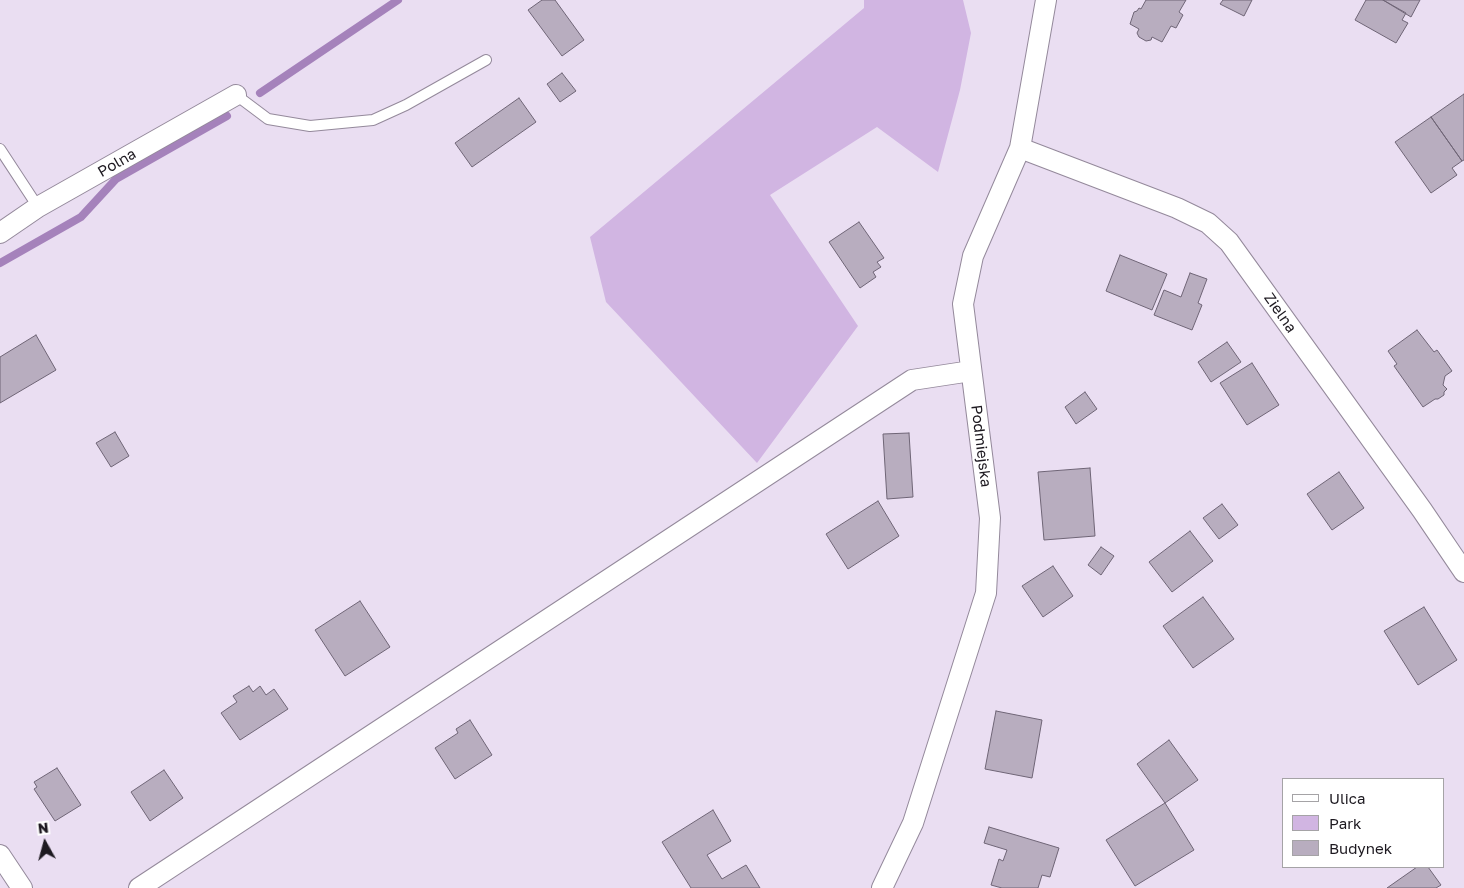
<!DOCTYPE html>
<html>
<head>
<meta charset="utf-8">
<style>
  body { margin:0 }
  #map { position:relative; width:1464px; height:888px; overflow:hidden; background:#eadef2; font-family:"Golos Text",sans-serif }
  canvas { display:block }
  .legend { position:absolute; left:1282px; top:778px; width:162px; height:90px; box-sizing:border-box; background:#fff; border:1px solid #a5a3a6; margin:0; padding:6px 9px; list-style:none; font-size:15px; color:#1d1920 }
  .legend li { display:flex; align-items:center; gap:10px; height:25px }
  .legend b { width:25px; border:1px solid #a5a3a6 }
  .north { position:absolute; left:20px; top:818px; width:50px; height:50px; -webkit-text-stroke:4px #fff; paint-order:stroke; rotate:353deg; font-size:14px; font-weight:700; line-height:20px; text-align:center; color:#1d1920 }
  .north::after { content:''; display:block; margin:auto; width:18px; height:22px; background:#1d1920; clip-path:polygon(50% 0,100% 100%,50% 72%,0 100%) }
</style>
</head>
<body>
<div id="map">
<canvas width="1464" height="888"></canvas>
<ul class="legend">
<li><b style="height:6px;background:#fff"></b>Ulica</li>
<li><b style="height:14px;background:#d1b5e2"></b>Park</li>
<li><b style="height:14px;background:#b8adbf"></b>Budynek</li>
</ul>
<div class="north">N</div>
</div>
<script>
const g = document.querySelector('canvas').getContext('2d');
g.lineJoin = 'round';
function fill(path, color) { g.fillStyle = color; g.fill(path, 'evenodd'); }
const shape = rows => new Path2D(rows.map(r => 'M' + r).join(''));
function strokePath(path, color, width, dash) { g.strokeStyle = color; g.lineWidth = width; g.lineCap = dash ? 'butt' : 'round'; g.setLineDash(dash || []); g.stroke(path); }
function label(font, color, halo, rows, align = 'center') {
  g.font = font + ' "Golos Text",sans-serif'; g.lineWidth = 4; g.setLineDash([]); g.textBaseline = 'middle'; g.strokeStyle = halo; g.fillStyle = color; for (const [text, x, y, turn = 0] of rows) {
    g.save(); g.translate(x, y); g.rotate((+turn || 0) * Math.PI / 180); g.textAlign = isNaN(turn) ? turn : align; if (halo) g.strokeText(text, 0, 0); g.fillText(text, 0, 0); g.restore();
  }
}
const green = shape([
  [864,0,963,0,971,33,960,90,938,172,877,127,770,195,858,326,757,463,606,302,590,237,864,8]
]);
const stream = shape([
  [260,93,398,0],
  [0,263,81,217,116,179,227,116]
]);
const building = shape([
  [542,0,555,0,584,40,562,56,528,10,542,0],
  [1146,0,1186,0,1179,12,1183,15,1176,28,1171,26,1162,42,1152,37,1151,40,1146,41,1139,37,1137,33,1139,29,1130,24,1134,12,1137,11,1139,8,1141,9,1146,0],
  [1223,0,1252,0,1244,16,1220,4,1223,0],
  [1366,0,1383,0,1406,13,1402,20,1408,23,1396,43,1355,20,1366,0],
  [1383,0,1420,0,1411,17,1383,0],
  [562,73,576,91,560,102,547,84,562,73],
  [1464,94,1464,160,1462,161,1431,117,1464,94],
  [519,98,536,122,472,167,455,143,519,98],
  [1431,117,1462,161,1452,168,1457,175,1431,193,1395,142,1431,117],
  [859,222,884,258,877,262,881,267,873,272,876,277,860,288,829,242,859,222],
  [1120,255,1167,274,1152,310,1106,291,1120,255],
  [1190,273,1207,279,1198,303,1202,305,1192,330,1154,315,1164,290,1181,297,1190,273],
  [1417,330,1434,352,1437,350,1452,371,1445,376,1443,385,1447,389,1444,392,1444,395,1438,399,1435,399,1423,407,1394,366,1397,364,1388,351,1417,330],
  [36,335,56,370,0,403,0,357,36,335],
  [1227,342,1241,362,1211,382,1198,362,1227,342],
  [1252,363,1279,405,1247,425,1220,383,1252,363],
  [1085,392,1097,409,1076,424,1065,407,1085,392],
  [115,432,129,456,111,467,96,443,115,432],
  [909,433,913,497,887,499,883,434,909,433],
  [1090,468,1095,536,1044,540,1038,472,1090,468],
  [1339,472,1364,508,1332,530,1307,494,1339,472],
  [878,501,899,536,848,569,826,534,878,501],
  [1222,504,1238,525,1219,539,1203,518,1222,504],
  [1190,531,1213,561,1172,592,1149,562,1190,531],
  [1101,547,1114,556,1101,575,1088,565,1101,547],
  [1053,566,1073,596,1043,617,1022,586,1053,566],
  [1203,597,1234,639,1193,668,1163,626,1203,597],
  [360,601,390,647,345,676,315,630,360,601],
  [1424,607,1457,660,1418,685,1384,631,1424,607],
  [249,686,253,692,260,686,266,695,274,689,288,709,240,740,221,713,237,702,233,696,249,686],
  [996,711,1042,720,1032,778,985,769,996,711],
  [470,720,492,755,455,779,435,748,458,733,456,729,470,720],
  [1169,740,1198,780,1165,803,1137,764,1169,740],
  [57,768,81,805,55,821,34,789,37,787,34,782,57,768],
  [164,770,183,798,150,821,131,792,164,770],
  [1165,803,1194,850,1135,886,1106,840,1165,803],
  [713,810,731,841,707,855,722,879,746,865,760,888,691,888,662,842,713,810],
  [989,827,1059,848,1050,877,1042,875,1038,888,1002,888,991,885,999,859,1003,861,1007,850,984,843,989,827],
  [1417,867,1428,867,1441,885,1436,888,1387,888,1417,867]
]);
const service = shape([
  [236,95,268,119,310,126,373,120,406,105,486,60],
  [0,149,38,207]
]);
const minor = shape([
  [1020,148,1177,208,1208,223,1229,242,1422,510,1464,572],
  [0,233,38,207,236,95],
  [0,855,22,888],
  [139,888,912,380,971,371],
  [882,888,913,823,986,593,990,518,963,304,973,256,1020,148,1046,0]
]);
const streetNames = [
  ["Polna",117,163,-30],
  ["Zielna",1280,313,55],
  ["Podmiejska",981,446,83]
];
fill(green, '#d1b5e2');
strokePath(stream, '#a582bb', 8);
fill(building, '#b8adbf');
strokePath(building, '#6f6576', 1);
strokePath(service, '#94899b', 12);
strokePath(minor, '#94899b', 22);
strokePath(service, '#fff', 10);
strokePath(minor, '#fff', 20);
label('15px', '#1d1920', '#fff', streetNames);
</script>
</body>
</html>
